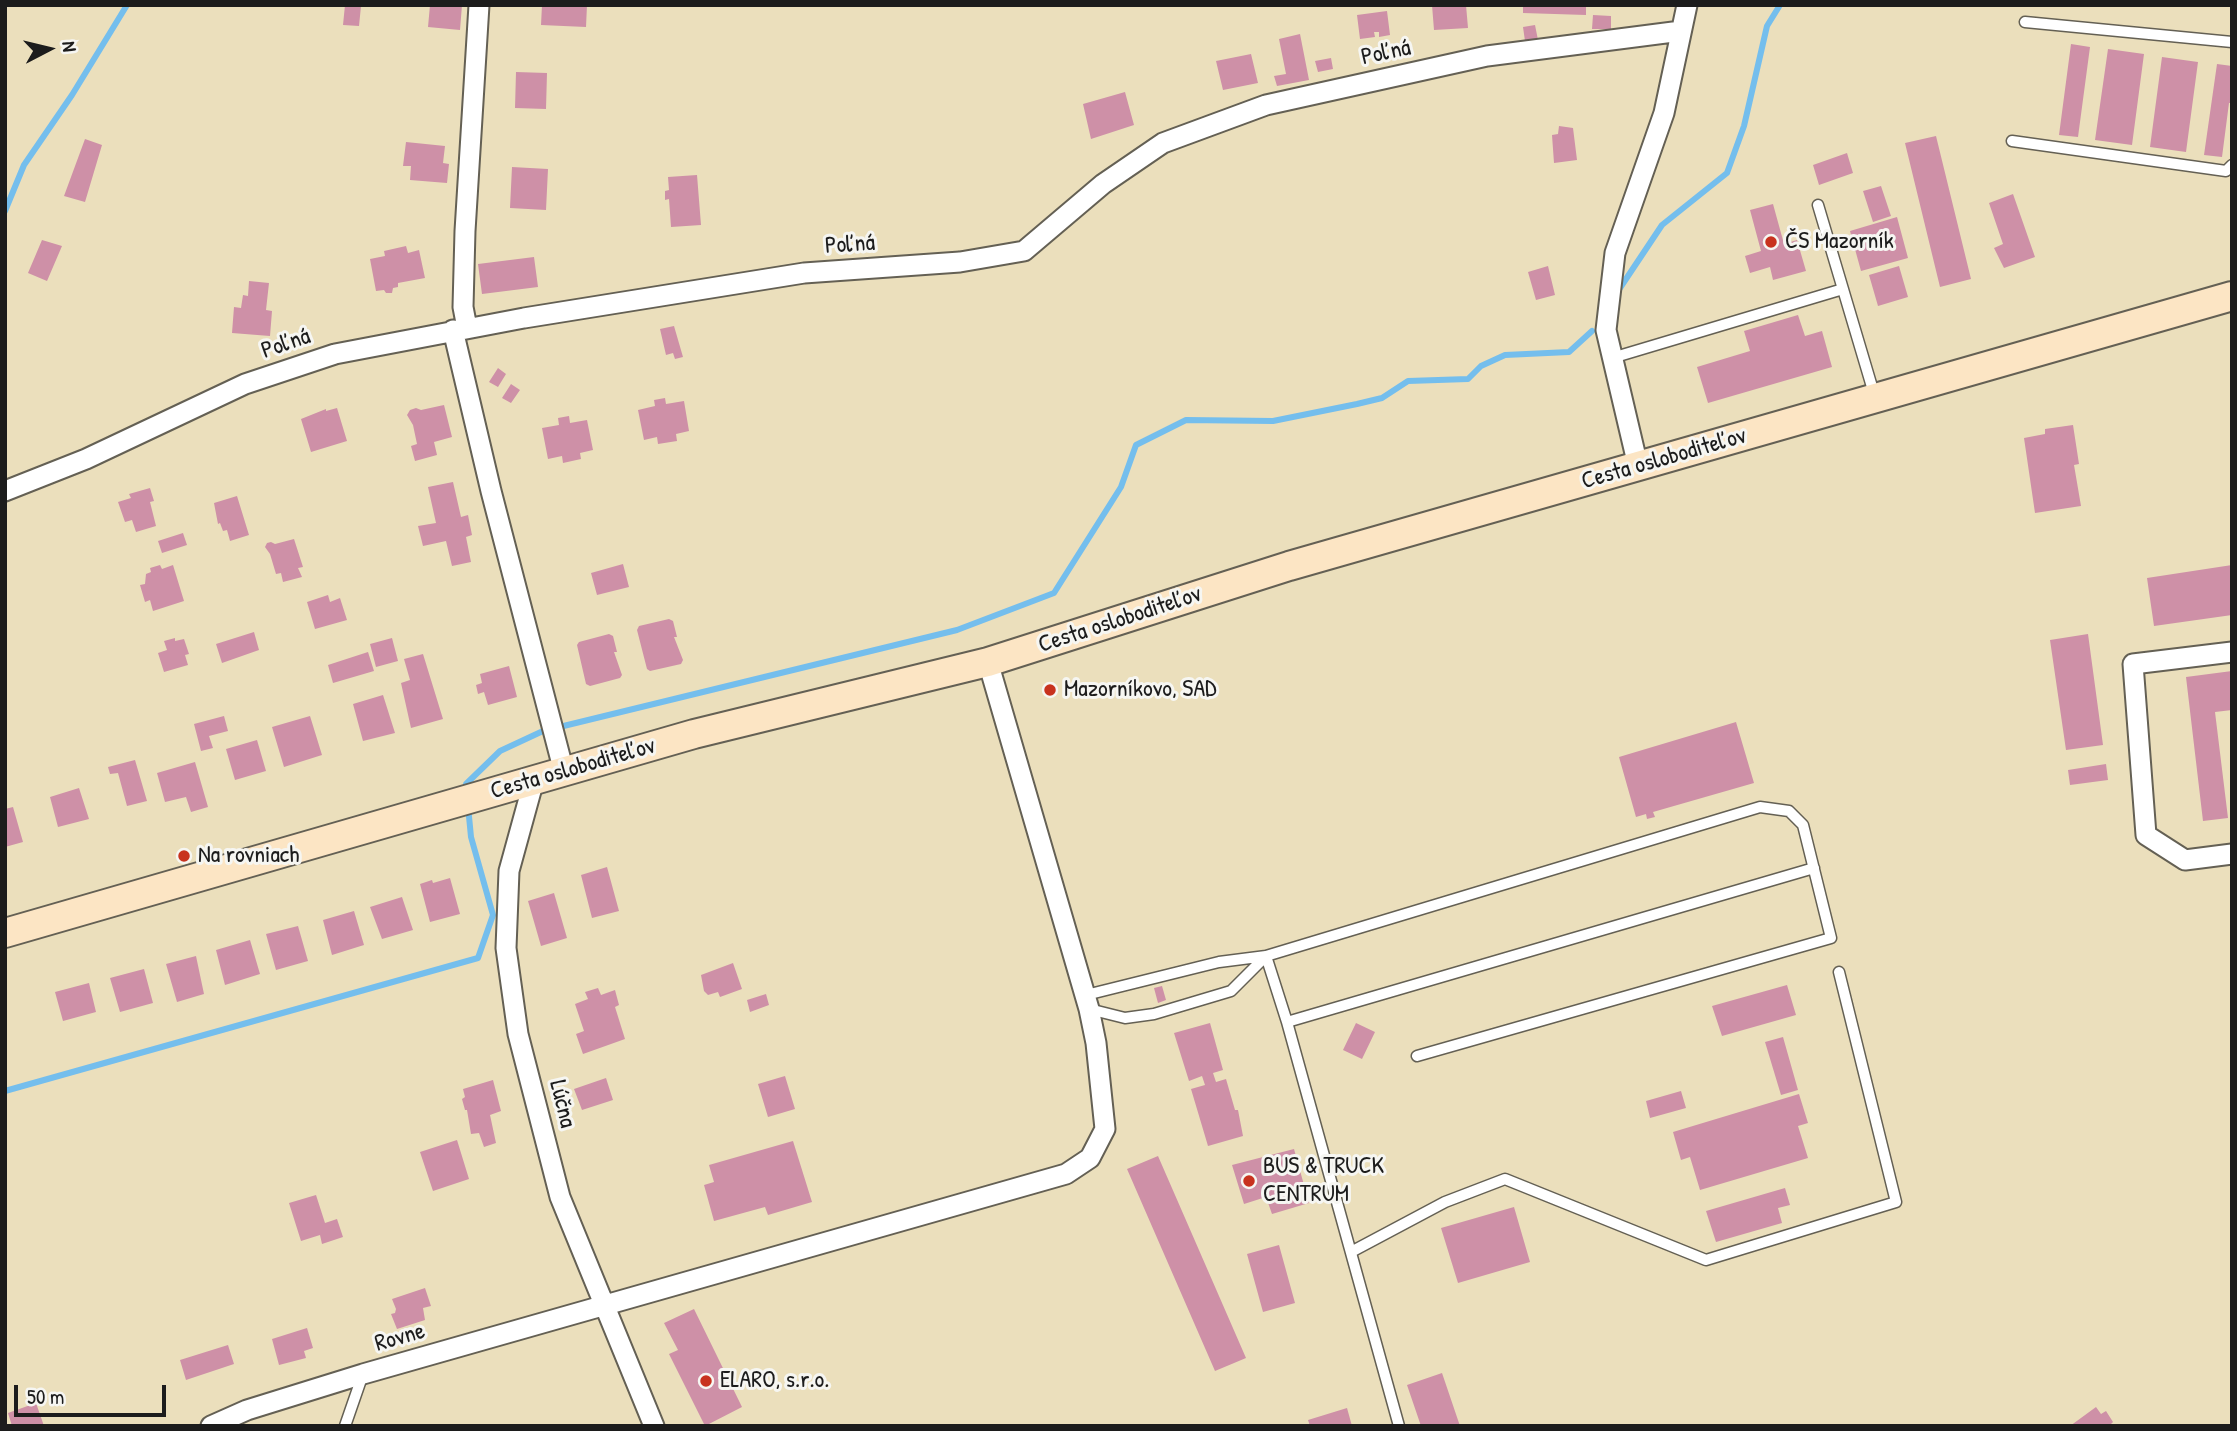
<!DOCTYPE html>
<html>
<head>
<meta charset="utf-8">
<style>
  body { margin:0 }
  #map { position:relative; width:2237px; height:1431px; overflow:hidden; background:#ebdfbc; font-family:"Patrick Hand",sans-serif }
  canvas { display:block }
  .frame { position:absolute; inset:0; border:7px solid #1c1c1c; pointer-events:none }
  .north { position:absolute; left:14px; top:14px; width:70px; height:70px; -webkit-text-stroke:5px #f6f6f2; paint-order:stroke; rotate:83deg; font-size:19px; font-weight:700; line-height:28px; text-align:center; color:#1c1c1c }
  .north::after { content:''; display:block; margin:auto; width:24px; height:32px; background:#1c1c1c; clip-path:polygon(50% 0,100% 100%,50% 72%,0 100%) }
  .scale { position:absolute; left:14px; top:1385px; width:152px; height:32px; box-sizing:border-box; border:4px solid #1c1c1c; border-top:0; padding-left:9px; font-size:21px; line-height:24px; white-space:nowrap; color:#1c1c1c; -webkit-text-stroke:5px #f6f6f2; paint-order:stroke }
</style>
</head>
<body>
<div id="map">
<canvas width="2237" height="1431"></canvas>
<div class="frame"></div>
<div class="north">N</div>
<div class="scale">50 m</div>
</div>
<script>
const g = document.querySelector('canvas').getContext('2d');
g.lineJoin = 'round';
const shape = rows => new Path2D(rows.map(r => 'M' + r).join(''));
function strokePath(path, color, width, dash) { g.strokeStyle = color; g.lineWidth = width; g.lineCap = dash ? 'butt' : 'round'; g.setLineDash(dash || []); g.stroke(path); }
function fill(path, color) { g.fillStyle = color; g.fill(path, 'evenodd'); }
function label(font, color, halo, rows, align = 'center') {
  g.font = font + ' "Patrick Hand",sans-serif'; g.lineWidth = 6; g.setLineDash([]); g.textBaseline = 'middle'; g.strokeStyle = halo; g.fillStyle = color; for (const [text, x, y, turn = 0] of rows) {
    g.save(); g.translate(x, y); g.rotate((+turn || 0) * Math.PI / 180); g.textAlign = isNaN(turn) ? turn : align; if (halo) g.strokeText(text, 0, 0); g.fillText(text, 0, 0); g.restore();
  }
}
const stream = shape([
  [5,211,24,165,72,95,127,5],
  [1616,294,1662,225,1727,173,1744,126,1767,26,1780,5],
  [467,792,466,784,500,751,543,731,957,630,1054,593,1121,487,1136,445,1186,420,1273,421,1357,404,1382,398,1408,381,1468,379,1481,366,1505,355,1569,352,1592,331],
  [5,1091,478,958,493,915,471,837,468,806]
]);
const building = shape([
  [345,5,361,6,359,26,343,25],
  [430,5,462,5,460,30,428,27],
  [542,5,587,5,586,27,541,25],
  [1432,5,1466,5,1468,28,1434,30],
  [1523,5,1586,5,1586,15,1523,13],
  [1387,11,1390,35,1379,37,1379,32,1374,32,1375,37,1360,39,1357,15],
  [1593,15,1611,16,1611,29,1592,29],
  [1535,25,1538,40,1525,41,1523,27],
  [1300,34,1309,80,1277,86,1274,76,1286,74,1279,39],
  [2071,44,2090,47,2078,137,2059,135],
  [2108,49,2144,54,2132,145,2095,140],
  [1251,54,1258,83,1223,90,1216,61],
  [2162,57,2198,62,2186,152,2150,147],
  [1331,58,1333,69,1318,72,1315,61],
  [2217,64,2232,66,2232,103,2229,103,2222,157,2204,155],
  [516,72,547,73,546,109,515,108],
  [1125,92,1134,125,1091,139,1083,104],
  [1559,126,1573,128,1577,160,1554,163,1552,135,1558,134],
  [1936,136,1971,279,1940,287,1905,143],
  [85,139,102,145,85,202,64,196],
  [406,142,445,146,443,163,449,164,447,183,410,180,411,166,403,166],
  [1847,153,1853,173,1819,185,1813,165],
  [512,167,548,169,546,210,510,208],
  [697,175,701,225,671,227,669,199,665,200,665,191,669,190,668,177],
  [1881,186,1891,216,1873,222,1863,191],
  [2013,194,2035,257,2004,268,1994,248,2003,244,1989,203],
  [1773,204,1784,244,1797,240,1806,271,1773,280,1770,267,1750,273,1745,256,1761,251,1750,210],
  [1897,217,1908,258,1861,271,1850,231],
  [42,240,62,246,47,281,28,273],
  [406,246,408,253,419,250,425,278,398,283,398,287,393,288,392,293,386,293,384,290,376,291,370,259,385,256,384,251],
  [534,257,538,287,482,294,478,264],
  [1548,266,1555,295,1536,300,1528,272],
  [1899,266,1908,297,1878,306,1869,275],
  [249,281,269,283,266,310,272,311,270,336,232,333,234,307,241,308,243,295,248,296],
  [1798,315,1805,336,1822,331,1832,367,1708,403,1697,367,1750,351,1744,331],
  [674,326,683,357,675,359,673,353,666,355,660,329],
  [498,368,506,374,498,387,489,382],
  [511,384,520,390,511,403,502,398],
  [665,398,666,404,684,401,689,431,676,434,677,441,658,444,657,437,644,440,638,410,655,406,654,400],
  [444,405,452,437,434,442,437,455,415,461,411,446,417,444,413,425,407,415,410,410,416,408,421,410],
  [337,408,347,441,311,452,301,419,326,409,326,411],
  [569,416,570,423,587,420,593,450,580,453,581,459,563,463,562,456,548,459,542,428,559,425,558,418],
  [2073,425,2079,464,2074,465,2081,506,2035,513,2024,438,2045,434,2045,429],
  [453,482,461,517,468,515,472,535,466,537,471,562,452,566,446,541,423,546,418,526,436,523,428,487],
  [150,488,154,501,150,502,156,526,136,532,132,520,125,522,118,502,131,498,129,494],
  [237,496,249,535,230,541,227,530,223,531,220,523,218,524,214,503],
  [183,533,187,545,162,553,158,541],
  [294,539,303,567,298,568,302,577,283,582,281,573,276,574,270,554,265,547,267,543,271,542,275,544],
  [623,564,629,587,597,595,591,573],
  [160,565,162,569,173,565,184,601,153,611,150,600,145,602,140,585,145,584,146,574,151,572,150,568],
  [2232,565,2232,615,2154,626,2147,578],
  [328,595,330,602,340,598,347,620,315,629,307,602],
  [669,619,673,621,677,637,674,637,683,660,681,664,650,671,647,669,637,630,639,626],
  [254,632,259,650,222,663,216,644],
  [609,634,613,636,617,652,614,652,622,675,620,678,590,686,586,684,577,645,579,642],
  [2088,634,2103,745,2066,750,2050,640],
  [175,638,175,641,184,639,189,654,185,655,188,665,164,672,158,653,167,650,164,641],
  [392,638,398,661,376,667,370,644],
  [368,652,374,671,333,683,328,665],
  [423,654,443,719,411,728,401,683,410,680,404,659],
  [509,666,517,697,488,705,484,692,478,694,476,685,482,683,480,674],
  [2232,671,2232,710,2215,712,2228,818,2203,821,2186,677],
  [383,695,395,733,363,741,353,704],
  [224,716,228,731,209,736,213,748,201,751,194,724],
  [310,716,322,755,284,767,272,727],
  [1736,722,1754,783,1653,812,1655,817,1647,819,1646,814,1636,817,1619,757],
  [257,740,266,771,235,780,226,749],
  [135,760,147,801,127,806,118,773,110,774,108,767],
  [195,762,208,807,191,812,186,797,165,802,157,773],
  [2106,764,2108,780,2070,785,2068,770],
  [79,788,89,819,58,827,50,797],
  [13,807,23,842,5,847,5,809],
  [607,867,619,911,592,918,581,875],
  [450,878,460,914,430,922,420,884,432,880,433,883],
  [554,893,567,938,541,946,528,901],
  [402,897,413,930,382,939,370,907],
  [354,911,364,945,332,955,323,920],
  [298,926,308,961,276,970,266,934],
  [250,940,260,974,225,985,216,950],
  [196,956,204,994,177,1002,166,964],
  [733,963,742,989,720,997,718,992,708,995,704,991,701,975],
  [144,969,153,1003,120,1012,110,978],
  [89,983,96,1012,63,1021,55,992],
  [1787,985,1796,1015,1722,1036,1712,1006],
  [1162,986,1166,1000,1158,1003,1154,988],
  [598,988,601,995,615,990,619,1005,615,1007,625,1039,583,1054,576,1034,584,1031,575,1004,588,999,585,992],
  [766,994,769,1005,750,1012,747,1000],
  [1210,1023,1223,1070,1213,1073,1216,1082,1226,1079,1235,1110,1238,1110,1243,1136,1208,1146,1191,1089,1205,1085,1202,1076,1189,1081,1174,1033],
  [1356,1023,1375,1032,1362,1059,1343,1050],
  [1783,1037,1798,1090,1781,1095,1765,1042],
  [785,1076,795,1109,768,1117,758,1084],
  [606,1078,613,1100,582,1110,574,1089],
  [493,1080,501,1111,490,1115,496,1143,484,1147,479,1133,471,1134,467,1110,465,1110,462,1099,465,1097,463,1089],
  [1681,1091,1686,1108,1650,1118,1646,1101],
  [1799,1094,1808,1123,1798,1126,1808,1158,1700,1190,1690,1157,1681,1160,1673,1132],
  [457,1140,469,1179,433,1191,420,1152],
  [793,1141,812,1202,768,1215,765,1207,714,1221,704,1185,714,1182,709,1165],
  [1294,1149,1309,1203,1272,1214,1266,1197,1244,1204,1232,1165],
  [1158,1156,1246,1358,1215,1371,1127,1169],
  [1785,1188,1790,1205,1778,1208,1782,1223,1716,1242,1706,1211],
  [316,1195,325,1223,337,1219,343,1237,322,1244,320,1235,301,1241,289,1203],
  [1514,1207,1530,1262,1458,1283,1441,1228],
  [1279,1245,1295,1303,1263,1312,1247,1254],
  [425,1288,431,1306,423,1308,425,1320,397,1329,391,1314,395,1313,396,1309,392,1299],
  [694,1309,742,1407,705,1426,669,1354,678,1350,664,1323],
  [307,1328,313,1348,304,1351,306,1358,279,1365,272,1339],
  [228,1345,234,1364,186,1380,180,1360],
  [1442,1373,1460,1426,1421,1426,1407,1385],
  [36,1403,44,1426,12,1426,8,1413],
  [2096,1407,2101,1414,2106,1411,2113,1422,2109,1426,2070,1426],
  [1347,1408,1352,1426,1310,1426,1308,1420]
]);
const service = shape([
  [2025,22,2232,42],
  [2012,141,2226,171,2232,165],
  [1818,205,1875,397],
  [1612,358,1843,289],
  [1086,995,1219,962,1266,956,1760,807,1789,811,1803,825,1831,938,1417,1056],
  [1089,1009,1125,1018,1154,1014,1231,991,1266,956,1287,1022,1814,868],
  [1287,1022,1399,1426],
  [1351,1252,1445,1202,1505,1179,1706,1260,1896,1202,1839,972],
  [345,1426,363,1374]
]);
const minor = shape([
  [467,328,463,307,465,231,479,5],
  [453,330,491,491,564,772],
  [1638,466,1606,330,1615,253,1664,113,1687,5],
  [5,491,86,459,245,384,335,354,524,318,804,273,960,262,1024,251,1103,184,1163,143,1266,105,1487,56,1681,31],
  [2232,652,2133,664,2146,835,2185,860,2232,854],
  [534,780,509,871,506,948,518,1034,560,1197,654,1426],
  [211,1426,247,1410,363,1374,1066,1174,1090,1158,1105,1129,1096,1043,1089,1009,988,662]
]);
const secondary = shape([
  [5,933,694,734,988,662,1289,566,2232,296]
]);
const markers = [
  [1771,242,7,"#c8321e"],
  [1050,690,7,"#c8321e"],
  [184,856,7,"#c8321e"],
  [1249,1181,7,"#c8321e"],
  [706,1381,7,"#c8321e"]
];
const streetNames = [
  ["Poľná",1386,53,-12],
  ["Poľná",850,245,-4],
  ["Poľná",286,344,-19],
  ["Cesta osloboditeľov",1664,459,-16],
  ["Cesta osloboditeľov",1120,620,-18],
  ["Cesta osloboditeľov",573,769,-16],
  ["Lúčna",562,1104,76],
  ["Rovne",400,1338,-16]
];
const poiNames = [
  ["ČS Mazorník",1785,242],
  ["Mazorníkovo, SAD",1064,690],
  ["Na rovniach",198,856],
  ["BUS & TRUCK",1263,1167],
  ["CENTRUM",1263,1195],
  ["ELARO, s.r.o.",720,1381]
];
strokePath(stream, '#74beed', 6);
fill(building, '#ce90a7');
strokePath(service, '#646054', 13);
strokePath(minor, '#646054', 23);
strokePath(secondary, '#646054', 32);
strokePath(service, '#fff', 10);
strokePath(minor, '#fff', 19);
strokePath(secondary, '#fce5c4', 28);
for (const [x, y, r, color] of markers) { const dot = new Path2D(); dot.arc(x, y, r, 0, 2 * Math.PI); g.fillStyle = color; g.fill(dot); strokePath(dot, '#f6f6f2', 2.5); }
label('24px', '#1c1c1c', '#f6f6f2', streetNames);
label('24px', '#1c1c1c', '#f6f6f2', poiNames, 'left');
</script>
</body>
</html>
